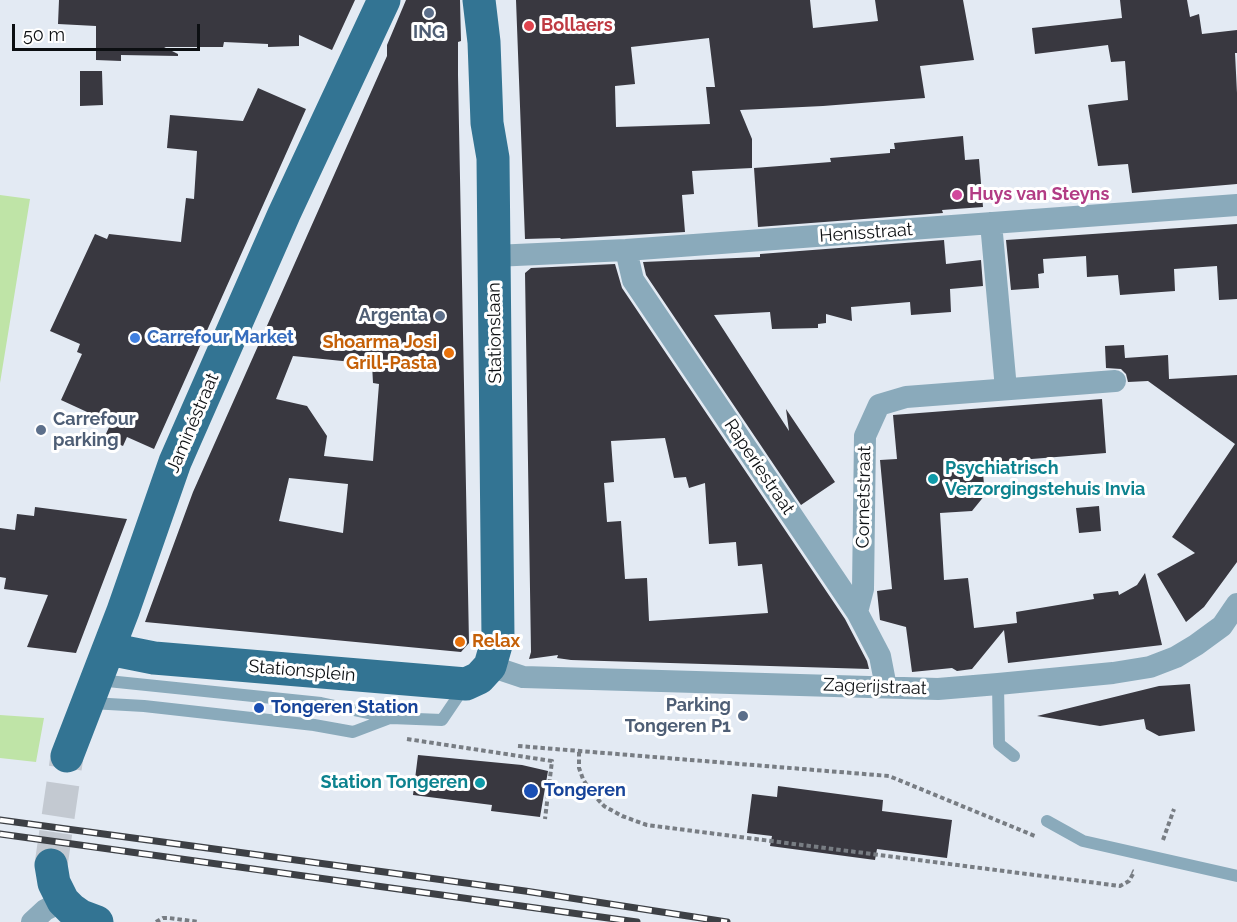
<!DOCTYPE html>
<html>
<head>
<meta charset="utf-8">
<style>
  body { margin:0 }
  #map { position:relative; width:1237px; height:922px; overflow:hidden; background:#e3eaf3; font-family:Raleway,sans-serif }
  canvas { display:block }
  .scale { position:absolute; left:12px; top:24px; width:188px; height:27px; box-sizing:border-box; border:3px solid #0c0f12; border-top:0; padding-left:8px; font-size:18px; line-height:21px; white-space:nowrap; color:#0c0f12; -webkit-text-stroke:4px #fff; paint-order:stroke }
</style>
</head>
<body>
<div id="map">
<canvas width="1237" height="922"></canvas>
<div class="scale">50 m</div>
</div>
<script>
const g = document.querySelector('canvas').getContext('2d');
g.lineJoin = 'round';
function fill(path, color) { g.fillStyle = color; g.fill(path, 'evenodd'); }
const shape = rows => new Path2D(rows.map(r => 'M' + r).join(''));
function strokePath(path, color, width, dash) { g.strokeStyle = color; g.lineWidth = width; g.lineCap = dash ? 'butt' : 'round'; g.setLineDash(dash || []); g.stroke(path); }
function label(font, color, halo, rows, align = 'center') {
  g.font = font + ' Raleway,sans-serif'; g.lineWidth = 6; g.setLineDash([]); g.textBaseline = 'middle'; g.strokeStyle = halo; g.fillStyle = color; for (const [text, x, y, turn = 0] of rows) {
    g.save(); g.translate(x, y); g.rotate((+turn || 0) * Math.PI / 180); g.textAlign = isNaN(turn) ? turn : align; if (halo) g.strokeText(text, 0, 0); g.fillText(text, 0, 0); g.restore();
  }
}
const green = shape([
  [0,195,30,199,0,383],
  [0,715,44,718,36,762,0,758]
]);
const building = shape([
  [59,0,355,0,332,50,299,35,299,46,268,47,268,44,224,42,223,47,164,47,178,54,178,56,121,55,121,61,96,60,96,26,58,24],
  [406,0,460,0,461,41,458,42,458,75,469,643,461,652,145,622,193,492,387,56,387,45],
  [293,356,372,364,373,383,379,384,373,461,324,456,327,436,307,406,276,399],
  [289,478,348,484,343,533,279,521],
  [516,0,810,0,813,28,878,21,875,0,963,0,974,60,920,66,925,98,823,106,740,110,752,139,752,168,692,171,694,194,682,195,685,232,560,239,561,238,525,239],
  [709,38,715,87,706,87,710,124,616,127,615,86,635,84,631,47],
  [1120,0,1187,0,1190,17,1199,14,1202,34,1237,30,1237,53,1235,53,1237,93,1237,184,1132,193,1128,164,1098,166,1088,105,1128,100,1125,61,1111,62,1108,45,1035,54,1032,28,1122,18],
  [80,71,102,71,103,105,80,106],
  [258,88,306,109,154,449,127,437,123,446,104,438,111,423,61,400,82,354,77,352,80,344,50,331,95,234,107,239,109,234,181,242,186,198,194,199,197,151,167,148,170,115,243,121],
  [963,136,965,160,979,159,983,207,942,210,943,213,758,227,754,168,831,162,830,158,890,153,890,149,895,149,894,143],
  [1237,224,1237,299,1219,300,1217,266,1174,269,1175,291,1120,295,1118,275,1087,277,1086,256,1043,259,1044,273,1038,274,1039,288,1011,290,1006,240],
  [944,240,946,264,981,260,983,286,950,289,951,312,911,315,910,302,851,307,852,321,826,314,826,323,818,324,818,328,772,329,770,312,714,315,789,431,786,409,835,482,801,505,646,275,643,262,760,257,760,254],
  [615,264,622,288,845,619,867,661,869,669,571,660,557,658,558,655,529,659,531,652,525,273,531,268],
  [665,438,674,478,686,477,689,488,705,483,709,544,736,542,738,566,762,564,768,613,649,621,647,578,625,579,621,521,607,522,604,483,614,482,611,441],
  [1124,345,1125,358,1168,355,1169,379,1237,375,1237,562,1204,607,1186,622,1157,574,1195,553,1172,537,1235,444,1148,381,1128,382,1126,374,1121,369,1106,368,1105,346],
  [1102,399,1106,453,982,463,985,495,972,511,940,513,944,580,968,578,974,628,1017,623,1016,612,1094,599,1093,594,1118,591,1119,595,1137,585,1145,573,1162,645,1008,663,1004,630,972,669,957,671,952,668,912,672,906,627,880,620,877,591,892,589,880,460,897,459,893,415],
  [1099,506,1101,531,1079,533,1076,508],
  [35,507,127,519,76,653,27,647,48,595,4,589,6,578,0,577,0,528,15,530,17,514,34,516],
  [1190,684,1195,731,1159,736,1146,729,1144,719,1100,726,1037,716,1159,686],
  [418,755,522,765,548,771,540,817,491,811,492,805,413,795],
  [778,786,883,800,882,811,952,820,947,858,877,849,875,860,770,846,772,836,747,833,752,794,777,797]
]);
const primaryTunnel = shape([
  [51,865,67,756]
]);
const path = shape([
  [407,739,552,761,545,819],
  [518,746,889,776,1035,836],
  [579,752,579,768,583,779,591,792,604,806,622,816,647,825,1120,886,1129,881,1134,872,1132,871],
  [1163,840,1174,809],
  [156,922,163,918,169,918,199,922]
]);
const lane = shape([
  [98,680,321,703,391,718,442,720,465,686],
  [998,684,999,744,1014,756],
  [91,703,144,706,314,725,353,732,390,718],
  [1047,821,1083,841,1237,876]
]);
const street = shape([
  [991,223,1006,389],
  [626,250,633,280,857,612,880,656,886,687],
  [494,256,626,250,1237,205],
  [857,612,863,589,865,436,879,405,906,397,1115,381],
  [490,666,523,677,938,689,998,684,1113,673,1150,667,1176,657,1196,645,1222,626,1237,604],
  [32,922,45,910,63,901]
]);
const primary = shape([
  [109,649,154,658,466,684,479,678,490,666,498,638,493,158,487,123,484,42,479,0],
  [67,756,123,611,175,462,284,214,384,0],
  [51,865,54,883,63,901,71,909,81,916,97,922]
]);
const rail = shape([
  [0,820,525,891,727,922],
  [0,834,637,922]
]);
const markers = [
  [429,13,6,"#5c6f8a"],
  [529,26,6,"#e0444e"],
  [957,195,6,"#d1479c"],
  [440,316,6,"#5c6f8a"],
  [135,338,6,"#3f7fe0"],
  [449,353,6,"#e8710a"],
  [41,430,6,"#5c6f8a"],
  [933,479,6,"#0f9aa8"],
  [460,642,6,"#e8710a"],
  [259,708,6,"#1a4fb4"],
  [743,716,6,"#5c6f8a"],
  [480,783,6,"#0f9aa8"],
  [531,791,8,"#1a4fb4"]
];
const healthNames = [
  ["Bollaers",541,26]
];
const serviceNames = [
  ["ING",429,33,"center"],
  ["Argenta",428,316],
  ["Carrefour",53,420,"left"],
  ["parking",53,441,"left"],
  ["Parking",731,706],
  ["Tongeren P1",731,727]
];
const hotelNames = [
  ["Huys van Steyns",969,195]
];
const streetNames = [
  ["Henisstraat",866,233,-4],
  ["Stationslaan",495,333,-91],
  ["Jaminéstraat",193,423,-67],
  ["Raperiestraat",759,467,56],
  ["Cornetstraat",864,497,-89],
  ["Stationsplein",302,671,5],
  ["Zagerijstraat",875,687,2]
];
const shopNames = [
  ["Carrefour Market",147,338]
];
const foodNames = [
  ["Shoarma Josi",437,343],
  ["Grill-Pasta",437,364],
  ["Relax",472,642,"left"]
];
const cultureNames = [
  ["Psychiatrisch",945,469],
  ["Verzorgingstehuis Invia",945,490],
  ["Station Tongeren",468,783,"right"]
];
const transitNames = [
  ["Tongeren Station",271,708],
  ["Tongeren",544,791]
];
fill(green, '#bfe4a7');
fill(building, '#393840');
strokePath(primaryTunnel, '#c3c9d1', 33, [33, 16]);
strokePath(path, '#787d83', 4, [4.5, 3]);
strokePath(lane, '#8aaabb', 12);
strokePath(street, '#8aaabb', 22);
strokePath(primary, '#337493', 33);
strokePath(rail, '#3d4045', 7);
strokePath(rail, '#fff', 4.5, [14]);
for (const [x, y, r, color] of markers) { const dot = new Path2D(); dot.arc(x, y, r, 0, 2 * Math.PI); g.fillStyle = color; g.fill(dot); strokePath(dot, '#fff', 2); }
label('bold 18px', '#be3a42', '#fff', healthNames, 'left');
label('bold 18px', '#4e5e75', '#fff', serviceNames, 'right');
label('bold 18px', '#b23c85', '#fff', hotelNames, 'left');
label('18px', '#0c0f12', '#fff', streetNames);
label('bold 18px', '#366cbe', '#fff', shopNames, 'left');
label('bold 18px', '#c56008', '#fff', foodNames, 'right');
label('bold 18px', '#0d838f', '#fff', cultureNames, 'left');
label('bold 18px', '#164399', '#fff', transitNames, 'left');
</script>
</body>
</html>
